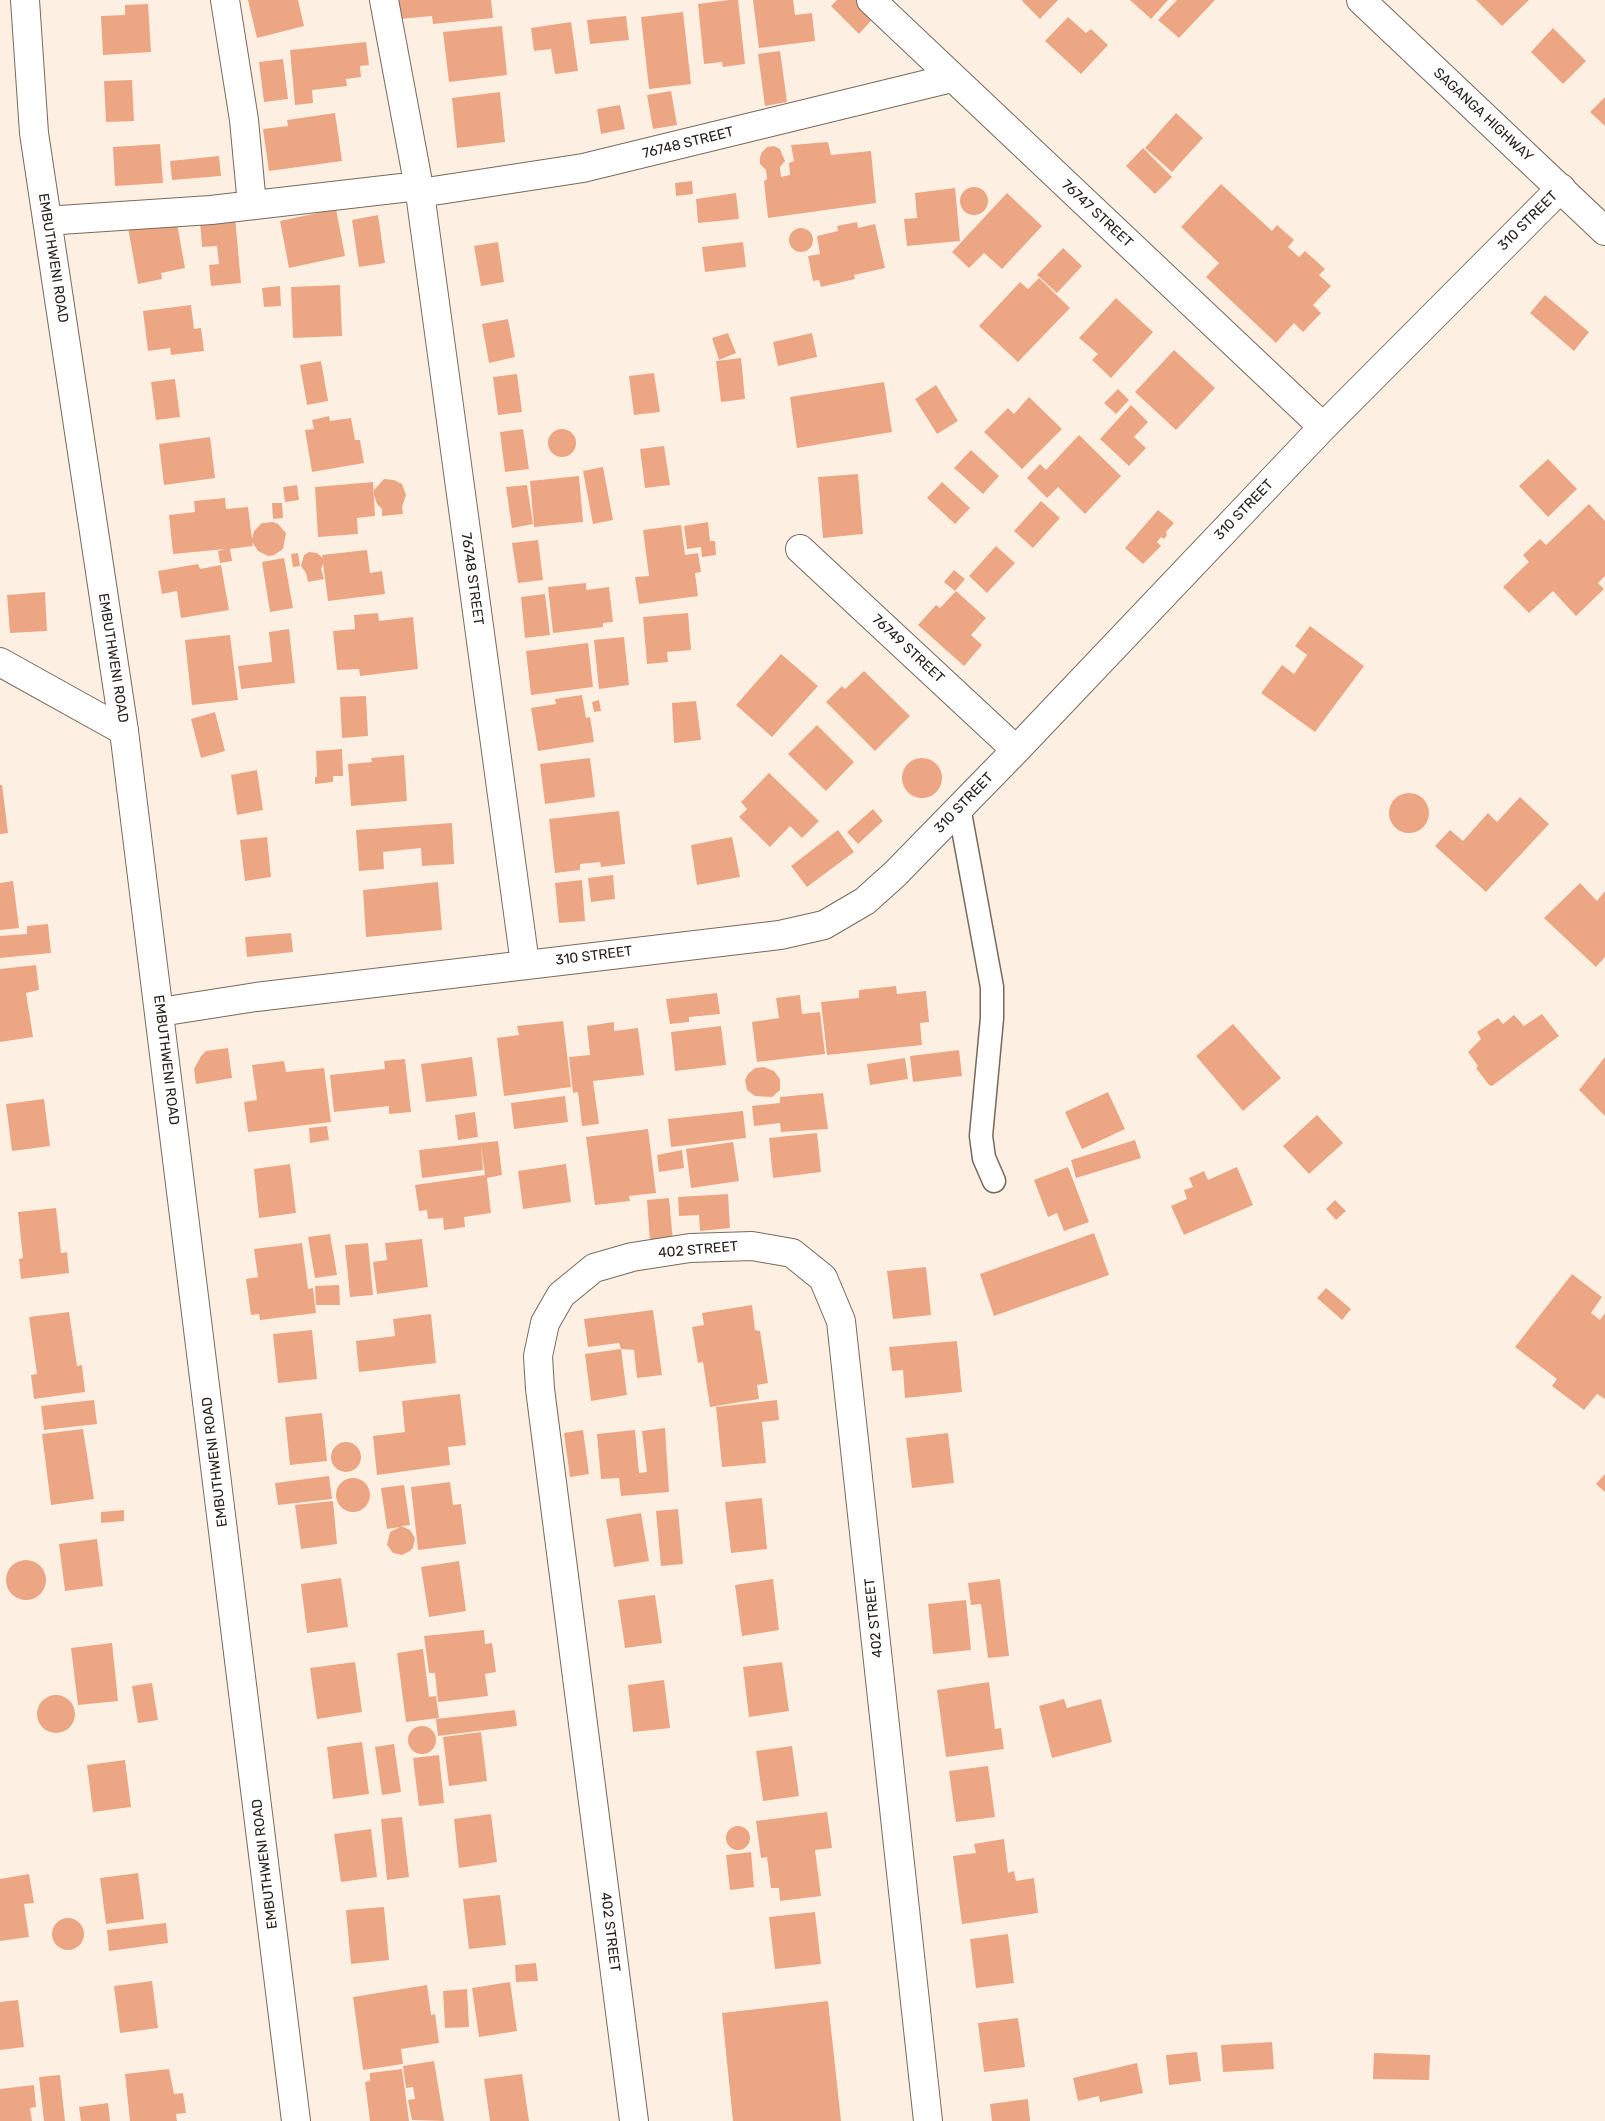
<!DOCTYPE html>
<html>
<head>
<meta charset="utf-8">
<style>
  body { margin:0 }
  canvas { display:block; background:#fdf0e3 }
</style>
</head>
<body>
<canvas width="1605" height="2121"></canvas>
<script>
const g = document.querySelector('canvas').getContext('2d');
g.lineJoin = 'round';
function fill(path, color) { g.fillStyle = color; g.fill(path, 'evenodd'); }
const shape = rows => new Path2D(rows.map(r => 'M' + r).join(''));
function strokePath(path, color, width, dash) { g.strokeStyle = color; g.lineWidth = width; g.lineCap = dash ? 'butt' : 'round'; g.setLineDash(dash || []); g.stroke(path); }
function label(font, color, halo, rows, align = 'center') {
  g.font = font + ' Rubik,sans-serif'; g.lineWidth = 4; g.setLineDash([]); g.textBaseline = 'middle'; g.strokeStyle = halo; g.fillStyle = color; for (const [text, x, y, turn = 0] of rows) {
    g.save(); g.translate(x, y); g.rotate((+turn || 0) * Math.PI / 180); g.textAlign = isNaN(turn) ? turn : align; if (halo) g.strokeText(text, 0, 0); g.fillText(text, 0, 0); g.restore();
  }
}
const building = shape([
  [248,0,298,0,304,26,257,38],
  [397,0,491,0,493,18,433,24,432,16,399,19],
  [729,0,738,0,745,64,723,67,722,62,704,64,698,4],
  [753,0,793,0,795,15,812,13,815,41,759,48],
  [837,0,862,0,877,14,859,34,831,6],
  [1023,0,1058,0,1040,19,1022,1],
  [1130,0,1168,0,1151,19],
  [1177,0,1215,0,1179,38,1158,20],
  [1476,0,1529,0,1502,26],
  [148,4,151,52,103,55,101,16,125,15,125,5],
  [683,12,691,84,649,89,641,17],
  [626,16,629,40,590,44,587,20],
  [1068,17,1086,33,1091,29,1108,45,1081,74,1045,41],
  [571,22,578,71,555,74,551,49,534,51,531,28],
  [502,26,507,75,449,82,443,32],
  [1553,28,1586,61,1563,84,1531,52],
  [366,42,369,65,360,66,361,77,346,79,347,86,312,90,313,103,295,105,290,50],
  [780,51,787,102,765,106,758,54],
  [283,59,288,99,264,102,259,62],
  [132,80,134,121,106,122,104,81],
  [671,91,677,125,653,129,647,95],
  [500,92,505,142,457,148,452,98],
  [1605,97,1605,126,1590,112],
  [620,105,625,129,601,134,597,109],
  [335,113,342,161,269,171,263,129,288,126,287,120],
  [1176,113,1203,138,1172,172,1145,148],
  [828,142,831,155,871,151,876,203,768,218,764,181,767,179,766,170,760,164,760,157,762,152,767,147,774,146,780,149,785,161,780,167,781,177,790,175,789,163,794,161,791,145],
  [160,144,163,183,115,186,113,147],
  [1143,148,1172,177,1155,194,1126,166],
  [219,156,221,176,172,180,170,161],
  [692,181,693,194,676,196,675,183],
  [1221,184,1272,231,1277,225,1294,240,1288,247,1299,257,1305,251,1325,269,1319,275,1331,286,1313,305,1321,313,1303,332,1294,323,1276,343,1206,277,1219,263,1181,227],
  '960 201a14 14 0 1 1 28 0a14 14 0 1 1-28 0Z',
  [955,188,960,241,907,246,904,219,917,218,915,193],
  [736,193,739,219,698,223,696,199],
  [1007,193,1042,226,1002,269,984,253,969,268,952,252],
  [336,209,345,256,289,268,280,221],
  [378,215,385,263,359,267,352,220],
  [235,217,241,283,211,286,209,265,219,264,217,246,202,247,200,221],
  [176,218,185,268,161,273,162,279,138,284,128,227],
  [857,222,858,228,875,224,885,268,854,275,855,279,821,287,819,280,813,281,808,256,820,254,817,236,838,231,837,226],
  '789 240a12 12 0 1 1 24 0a12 12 0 1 1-24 0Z',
  [498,242,504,282,481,286,474,246],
  [743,242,746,267,705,272,702,247],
  [1063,248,1082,266,1057,293,1037,275],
  [1039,278,1070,308,1018,362,979,326,1020,282,1028,289],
  [340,285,342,336,293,338,291,287],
  [280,286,281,306,264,307,262,288],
  [1545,295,1589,332,1574,351,1530,313],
  [1116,298,1153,332,1111,378,1092,360,1098,354,1079,338],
  [191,305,194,329,201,328,204,351,171,355,170,348,148,351,143,311],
  [508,319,515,357,489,363,482,324],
  [728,333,736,353,719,360,712,338],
  [812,333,817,357,778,366,773,342],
  [1174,350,1215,388,1176,430,1135,392],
  [741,358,745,399,721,402,716,361],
  [321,361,328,401,307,405,300,365],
  [654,373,660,412,634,415,629,376],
  [517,374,522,412,498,415,493,377],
  [175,379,180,417,156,420,151,382],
  [884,382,892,432,797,448,790,397],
  [936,385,958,421,937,434,915,399],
  [1118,389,1129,400,1116,414,1104,403],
  [1029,397,1062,429,1022,469,984,432,1008,408,1014,414],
  [1131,405,1148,422,1134,437,1146,448,1129,466,1100,439],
  [329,416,330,421,351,418,355,440,360,440,364,463,312,472,305,430,314,429,312,420],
  [523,429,529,469,505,472,500,432],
  '548 443a14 14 0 1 1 28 0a14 14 0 1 1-28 0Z',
  [1079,435,1121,476,1085,514,1058,487,1047,498,1027,478,1040,464,1046,470],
  [210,437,215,478,164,485,159,444],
  [664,446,670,485,645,488,640,449],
  [971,450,999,476,983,494,954,468],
  [1548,459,1577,489,1548,517,1519,486],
  [603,467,613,520,593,524,583,471],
  [858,474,863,534,823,538,818,477],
  [579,476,583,522,534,527,530,481],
  [384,479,394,480,402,484,406,495,402,507,403,514,382,516,382,509,377,504,374,495,374,490],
  [373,482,375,516,357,518,358,534,318,537,315,487],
  [942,482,970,508,955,524,927,498],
  [297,485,299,500,285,502,283,487],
  [527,485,533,524,512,528,506,487],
  [225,498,226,509,248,507,252,539,254,531,262,523,273,522,278,524,286,533,283,549,274,555,268,556,258,551,252,542,253,546,230,549,232,561,220,563,218,551,226,549,173,554,169,515,195,512,194,501],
  [1041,501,1060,518,1033,548,1014,531],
  [272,503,282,503,283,518,273,519],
  [1589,504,1605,521,1605,576,1598,583,1604,589,1576,616,1553,591,1529,613,1503,587,1529,562,1523,555,1540,539,1546,545],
  [1158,510,1174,523,1166,532,1167,535,1164,539,1161,537,1157,542,1161,546,1143,564,1125,548],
  [708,522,710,541,715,541,716,555,702,557,701,547,687,549,684,526],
  [681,525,685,555,698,553,701,572,695,573,698,596,639,604,635,577,649,576,643,530],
  [538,540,543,580,518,583,512,543],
  [996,546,1015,563,987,593,969,576],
  [367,550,370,573,382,571,385,594,328,601,323,564,321,569,324,579,308,582,306,573,301,566,304,555,309,552,317,553,323,558,322,555],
  [298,553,300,566,293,567,291,554],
  [284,558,293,608,270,612,262,562],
  [198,564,200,569,221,565,229,610,181,618,177,591,162,594,158,571],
  [954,570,965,579,955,591,944,582],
  [586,583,586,590,609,587,613,622,603,623,603,627,553,633,548,587],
  [956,591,986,618,971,635,982,645,964,666,918,625,936,605,940,608],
  [45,592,47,631,10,633,7,595],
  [545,594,550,635,525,638,521,597],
  [378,613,379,621,413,617,418,669,360,676,359,669,337,670,333,631,355,629,354,615],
  [688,613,691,650,667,652,668,662,647,664,643,617],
  [1310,626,1364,666,1315,732,1261,693,1282,665,1294,674,1307,655,1295,646],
  [289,629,295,683,241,689,238,666,272,662,269,632],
  [230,635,238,700,192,705,185,640],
  [624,637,629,685,599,689,594,640],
  [588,643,593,687,531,695,526,651],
  [781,654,818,686,772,737,736,705],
  [864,671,910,716,875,751,826,702,842,686,845,689],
  [582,695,586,718,590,717,594,742,538,751,531,708,556,704,555,699],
  [366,696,368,736,342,738,340,697],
  [599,700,601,711,594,712,592,702],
  [696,701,701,740,674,743,672,703],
  [215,712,225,751,201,758,191,719],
  [817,725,854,762,826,791,788,754],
  [342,749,343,776,333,776,333,782,315,784,315,777,317,777,316,751],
  [404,755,407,801,351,806,348,764,372,762,371,758],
  '902 778a20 20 0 1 1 40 0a20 20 0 1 1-40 0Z',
  [590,758,595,797,545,804,540,764],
  [257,770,263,810,237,815,231,775],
  [769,773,819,821,802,838,790,826,770,847,739,817,747,809,741,802],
  [0,785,2,785,8,833,0,834],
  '1389 813a20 20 0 1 1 40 0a20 20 0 1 1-40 0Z',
  [1520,797,1549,824,1486,892,1435,846,1450,830,1463,841,1488,813,1497,822],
  [873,809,883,821,858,844,847,832],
  [619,811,625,864,601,867,600,862,580,864,580,870,555,873,549,819],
  [452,823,454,864,422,866,421,848,383,852,384,869,359,871,356,830],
  [838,830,854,852,807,887,791,866],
  [267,837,271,877,245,881,240,840],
  [732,837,740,877,697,885,691,845],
  [613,875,615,899,591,902,588,878],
  [582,880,585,921,559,923,555,883],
  [13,881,19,928,0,930,0,883],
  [438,882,442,930,366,937,363,890],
  [1580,883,1597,901,1605,891,1605,957,1596,967,1544,918],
  [48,924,51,953,0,958,0,936,27,934,27,926],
  [291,933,293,952,247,957,245,937],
  [36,965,39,990,26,993,33,1037,0,1042,0,969],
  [896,986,897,994,926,991,929,1022,920,1023,922,1045,827,1055,821,1002,859,998,859,990],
  [717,993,720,1014,689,1017,689,1022,670,1024,666,999],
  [800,995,802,1014,820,1012,825,1054,757,1062,752,1022,779,1018,776,998],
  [1542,1014,1559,1036,1492,1086,1489,1085,1476,1068,1478,1066,1468,1052,1481,1039,1477,1032,1498,1018,1503,1024,1514,1015,1524,1026],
  [563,1021,571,1087,504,1096,497,1038,519,1035,517,1026],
  [614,1022,614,1031,638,1028,644,1075,593,1081,599,1124,582,1126,578,1092,573,1093,569,1057,590,1055,587,1026],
  [1233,1024,1281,1078,1243,1111,1196,1056],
  [721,1026,726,1065,675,1071,671,1032],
  [228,1048,232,1078,196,1084,194,1069,201,1056,206,1051],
  [959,1050,962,1076,913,1082,910,1056],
  [472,1057,477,1096,426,1102,421,1064],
  [1605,1057,1605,1116,1579,1090],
  [905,1058,908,1079,870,1085,867,1064],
  [405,1059,411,1112,389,1114,389,1106,334,1112,330,1075,385,1069,384,1061],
  [284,1061,286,1072,324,1068,331,1122,248,1132,244,1102,257,1100,252,1065],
  [764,1067,774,1071,780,1079,780,1090,772,1097,755,1096,747,1090,745,1080,748,1074,755,1068],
  [1108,1092,1125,1129,1082,1149,1065,1112],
  [823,1093,828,1129,781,1132,780,1123,754,1126,752,1106,780,1103,780,1097],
  [565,1096,568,1122,514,1129,511,1103],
  [44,1099,50,1146,12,1151,6,1104],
  [743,1111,746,1138,671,1147,668,1119],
  [475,1112,478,1137,458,1140,455,1115],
  [1317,1115,1343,1143,1309,1174,1283,1146],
  [327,1126,329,1140,310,1143,309,1128],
  [648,1129,656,1193,629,1196,630,1201,595,1205,586,1137],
  [817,1133,821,1172,773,1178,769,1138],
  [1135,1140,1141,1158,1076,1178,1071,1160],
  [498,1141,502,1175,487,1178,491,1213,464,1217,465,1227,444,1230,443,1218,428,1219,427,1210,419,1211,415,1185,485,1175,481,1146,483,1170,422,1178,419,1150],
  [733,1142,739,1181,691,1188,686,1149],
  [682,1150,684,1168,659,1172,657,1155],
  [290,1164,296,1213,259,1218,254,1169],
  [566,1164,571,1202,523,1209,518,1171],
  [1068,1167,1089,1222,1064,1231,1057,1213,1048,1217,1034,1180],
  [1237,1167,1253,1205,1184,1235,1171,1206,1187,1199,1184,1190,1193,1187,1189,1178,1204,1171,1208,1180],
  [728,1194,730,1228,700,1231,699,1215,679,1216,678,1197],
  [669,1198,673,1241,650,1242,647,1200],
  [1335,1200,1346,1211,1336,1220,1326,1209],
  [56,1208,61,1253,67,1252,69,1273,21,1279,19,1259,23,1258,18,1212],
  [1094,1233,1109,1275,994,1316,980,1274],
  [330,1234,337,1275,315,1278,308,1237],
  [422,1239,428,1287,377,1294,373,1262,387,1260,385,1243],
  [302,1243,308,1289,313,1288,316,1313,260,1320,259,1314,251,1315,246,1279,258,1277,254,1249],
  [368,1243,373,1295,350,1297,345,1245],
  [926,1267,931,1315,893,1319,887,1271],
  [1572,1274,1602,1297,1591,1313,1600,1320,1605,1313,1605,1399,1597,1394,1584,1410,1552,1386,1557,1379,1515,1347],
  [339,1285,340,1305,316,1305,315,1286],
  [1326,1288,1351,1309,1342,1320,1317,1298],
  [752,1305,755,1330,760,1331,768,1383,757,1385,759,1399,710,1407,703,1362,698,1363,692,1327,704,1325,702,1313],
  [653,1310,662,1375,637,1378,634,1350,621,1349,627,1395,591,1401,585,1354,621,1349,619,1343,588,1347,584,1319],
  [69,1312,77,1366,82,1365,85,1392,34,1399,31,1375,37,1374,29,1317],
  [431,1314,436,1363,359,1372,356,1341,395,1336,393,1319],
  [312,1330,317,1379,278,1383,273,1334],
  [957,1341,962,1392,905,1398,903,1370,892,1371,889,1347],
  [460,1394,466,1445,448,1447,450,1465,377,1475,373,1436,405,1432,402,1401],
  [94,1400,97,1424,44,1430,41,1406],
  [777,1400,779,1420,762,1422,766,1463,722,1467,716,1407],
  [322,1413,327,1461,290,1465,285,1417],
  [665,1428,669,1492,621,1496,619,1478,601,1479,597,1434,635,1430,639,1473,647,1472,642,1431],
  [83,1429,94,1499,51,1505,42,1434],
  [583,1430,589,1474,570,1477,564,1433],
  [948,1433,954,1483,912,1488,906,1438],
  '331 1457a15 15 0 1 1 30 0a15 15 0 1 1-30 0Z',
  [1605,1474,1605,1492,1596,1484],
  [329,1476,332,1499,278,1505,275,1483],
  '336 1495a17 17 0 1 1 34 0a17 17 0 1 1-34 0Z',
  [450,1482,453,1505,461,1504,466,1544,418,1550,411,1487],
  [404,1485,410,1525,401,1526,410,1530,415,1538,413,1548,410,1551,402,1555,393,1553,387,1545,390,1532,400,1527,387,1529,381,1488],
  [762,1498,767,1549,731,1553,725,1502],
  [333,1501,337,1544,301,1549,295,1505],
  [678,1509,683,1564,661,1566,656,1511],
  [124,1510,124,1521,101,1523,101,1512],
  [641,1513,649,1561,614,1567,606,1519],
  [97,1539,103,1586,65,1591,59,1544],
  '6 1580a20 20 0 1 1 40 0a20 20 0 1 1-40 0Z',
  [459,1561,466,1611,429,1617,421,1567],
  [341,1578,348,1627,307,1633,301,1584],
  [773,1579,779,1630,742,1636,735,1585],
  [1000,1579,1009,1656,988,1658,981,1604,971,1605,968,1583],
  [655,1595,662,1643,625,1648,618,1600],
  [966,1600,971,1650,933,1654,928,1604],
  [484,1630,485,1644,492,1643,496,1672,485,1674,488,1696,438,1702,435,1673,429,1673,424,1636],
  [112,1643,118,1701,78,1705,71,1648],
  [423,1649,429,1697,436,1696,439,1718,406,1722,397,1653],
  [355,1662,362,1712,317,1719,310,1668],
  [782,1662,789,1711,749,1717,743,1667],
  [664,1680,670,1728,633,1732,628,1685],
  [989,1682,995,1729,1001,1728,1004,1749,946,1757,937,1690],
  [152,1683,158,1720,138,1723,132,1686],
  '37 1714a19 19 0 1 1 38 0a19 19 0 1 1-38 0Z',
  [1064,1699,1067,1708,1101,1699,1112,1742,1052,1758,1039,1706],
  [515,1710,517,1726,438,1736,436,1719],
  '408 1740a14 14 0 1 1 28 0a14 14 0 1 1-28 0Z',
  [481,1732,487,1781,449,1786,443,1737],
  [362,1742,369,1794,333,1799,327,1747],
  [394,1744,401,1792,382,1795,375,1747],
  [792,1746,799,1796,763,1801,756,1751],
  [439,1755,444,1803,419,1806,413,1758],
  [125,1760,131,1807,93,1812,87,1765],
  [988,1766,995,1817,956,1822,949,1771],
  [827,1812,832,1848,815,1850,821,1896,780,1901,779,1888,771,1888,767,1857,761,1858,756,1821],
  [491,1814,497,1862,459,1868,454,1819],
  [402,1817,409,1877,387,1880,381,1819],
  '726 1838a12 12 0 1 1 24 0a12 12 0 1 1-24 0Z',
  [371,1829,377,1877,341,1882,334,1834],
  [1004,1839,1008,1873,1014,1871,1016,1881,1034,1878,1038,1913,962,1924,953,1856,976,1853,974,1844],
  [751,1852,754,1887,730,1890,726,1855],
  [138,1873,144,1919,106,1924,100,1878],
  [29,1874,34,1903,24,1904,29,1937,0,1941,0,1879],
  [500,1895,506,1945,469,1949,463,1899],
  [384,1907,389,1960,351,1964,346,1910],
  [815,1912,821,1964,775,1969,769,1917],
  '52 1934a16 16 0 1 1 32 0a16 16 0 1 1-32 0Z',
  [166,1923,168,1943,109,1951,107,1930],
  [1008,1934,1014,1983,976,1988,970,1939],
  [536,1963,538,1981,516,1982,515,1965],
  [152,1981,158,2028,120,2033,114,1986],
  [510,1982,517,2031,479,2037,472,1988],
  [427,1985,431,2015,435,2014,439,2043,401,2049,403,2064,363,2070,353,1997],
  [467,1989,469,2027,445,2028,443,1991],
  [18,2000,24,2047,0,2050,0,2002],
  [828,2001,841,2121,733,2121,722,2013],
  [1018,2018,1025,2067,984,2072,978,2023],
  [1272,2042,1274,2069,1223,2072,1221,2045],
  [1197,2052,1201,2081,1169,2085,1166,2055],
  [1374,2053,1430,2055,1429,2080,1373,2079],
  [434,2061,444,2121,412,2120,408,2100,415,2099,413,2087,406,2088,403,2066],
  [1137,2063,1143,2093,1100,2102,1099,2096,1078,2101,1073,2078],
  [169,2069,174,2094,183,2093,186,2113,176,2114,177,2121,130,2121,125,2074],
  [402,2069,409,2121,370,2121,365,2082,370,2081,370,2073],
  [522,2074,529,2121,490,2121,484,2079],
  [60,2075,65,2121,44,2121,39,2077],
  [34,2085,36,2107,30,2108,32,2121,0,2121,0,2089],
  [1028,2099,1030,2121,992,2121,990,2104],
  [108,2103,110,2121,81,2121,79,2107]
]);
const lane = shape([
  [959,807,992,987,992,1018,981,1136,984,1158,994,1181]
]);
const street = shape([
  [225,0,244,120,252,205],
  [384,0,420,193,525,964],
  [871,0,1323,427],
  [420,193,583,168,952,78],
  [47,218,60,220,211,210,419,186],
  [800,549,1016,750],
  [0,662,124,731],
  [160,1012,256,997,780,935,824,925,865,901,895,874,1016,750,1323,427,1561,188],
  [634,2121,540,1389,538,1356,545,1323,561,1295,594,1268,632,1257,690,1248,752,1246,792,1253,823,1278,841,1321,928,2121]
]);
const secondary = shape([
  [25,0,34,133,124,731,296,2121],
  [1361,0,1605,231]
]);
const streetNames = [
  ["SAGANGA HIGHWAY",1483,115,43],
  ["76748 STREET",688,143,-14],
  ["76747 STREET",1097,214,43],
  ["310 STREET",1528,221,-45],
  ["EMBUTHWENI ROAD",53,258,81],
  ["310 STREET",1244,510,-46],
  ["76748 STREET",472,579,82],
  ["76749 STREET",908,649,43],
  ["EMBUTHWENI ROAD",113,658,81],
  ["310 STREET",964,803,-46],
  ["310 STREET",594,956,-7],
  ["EMBUTHWENI ROAD",166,1060,83],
  ["402 STREET",698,1250,-5],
  ["EMBUTHWENI ROAD",215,1462,-97],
  ["402 STREET",874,1618,-96],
  ["EMBUTHWENI ROAD",265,1864,-97],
  ["402 STREET",610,1932,83]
];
fill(building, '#eda683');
strokePath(lane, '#786a5b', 25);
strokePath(street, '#786a5b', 30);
strokePath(secondary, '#786a5b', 30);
strokePath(lane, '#fff', 22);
strokePath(street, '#fff', 28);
strokePath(secondary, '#fff', 28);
label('14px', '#28231c', '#fff', streetNames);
</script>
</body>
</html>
